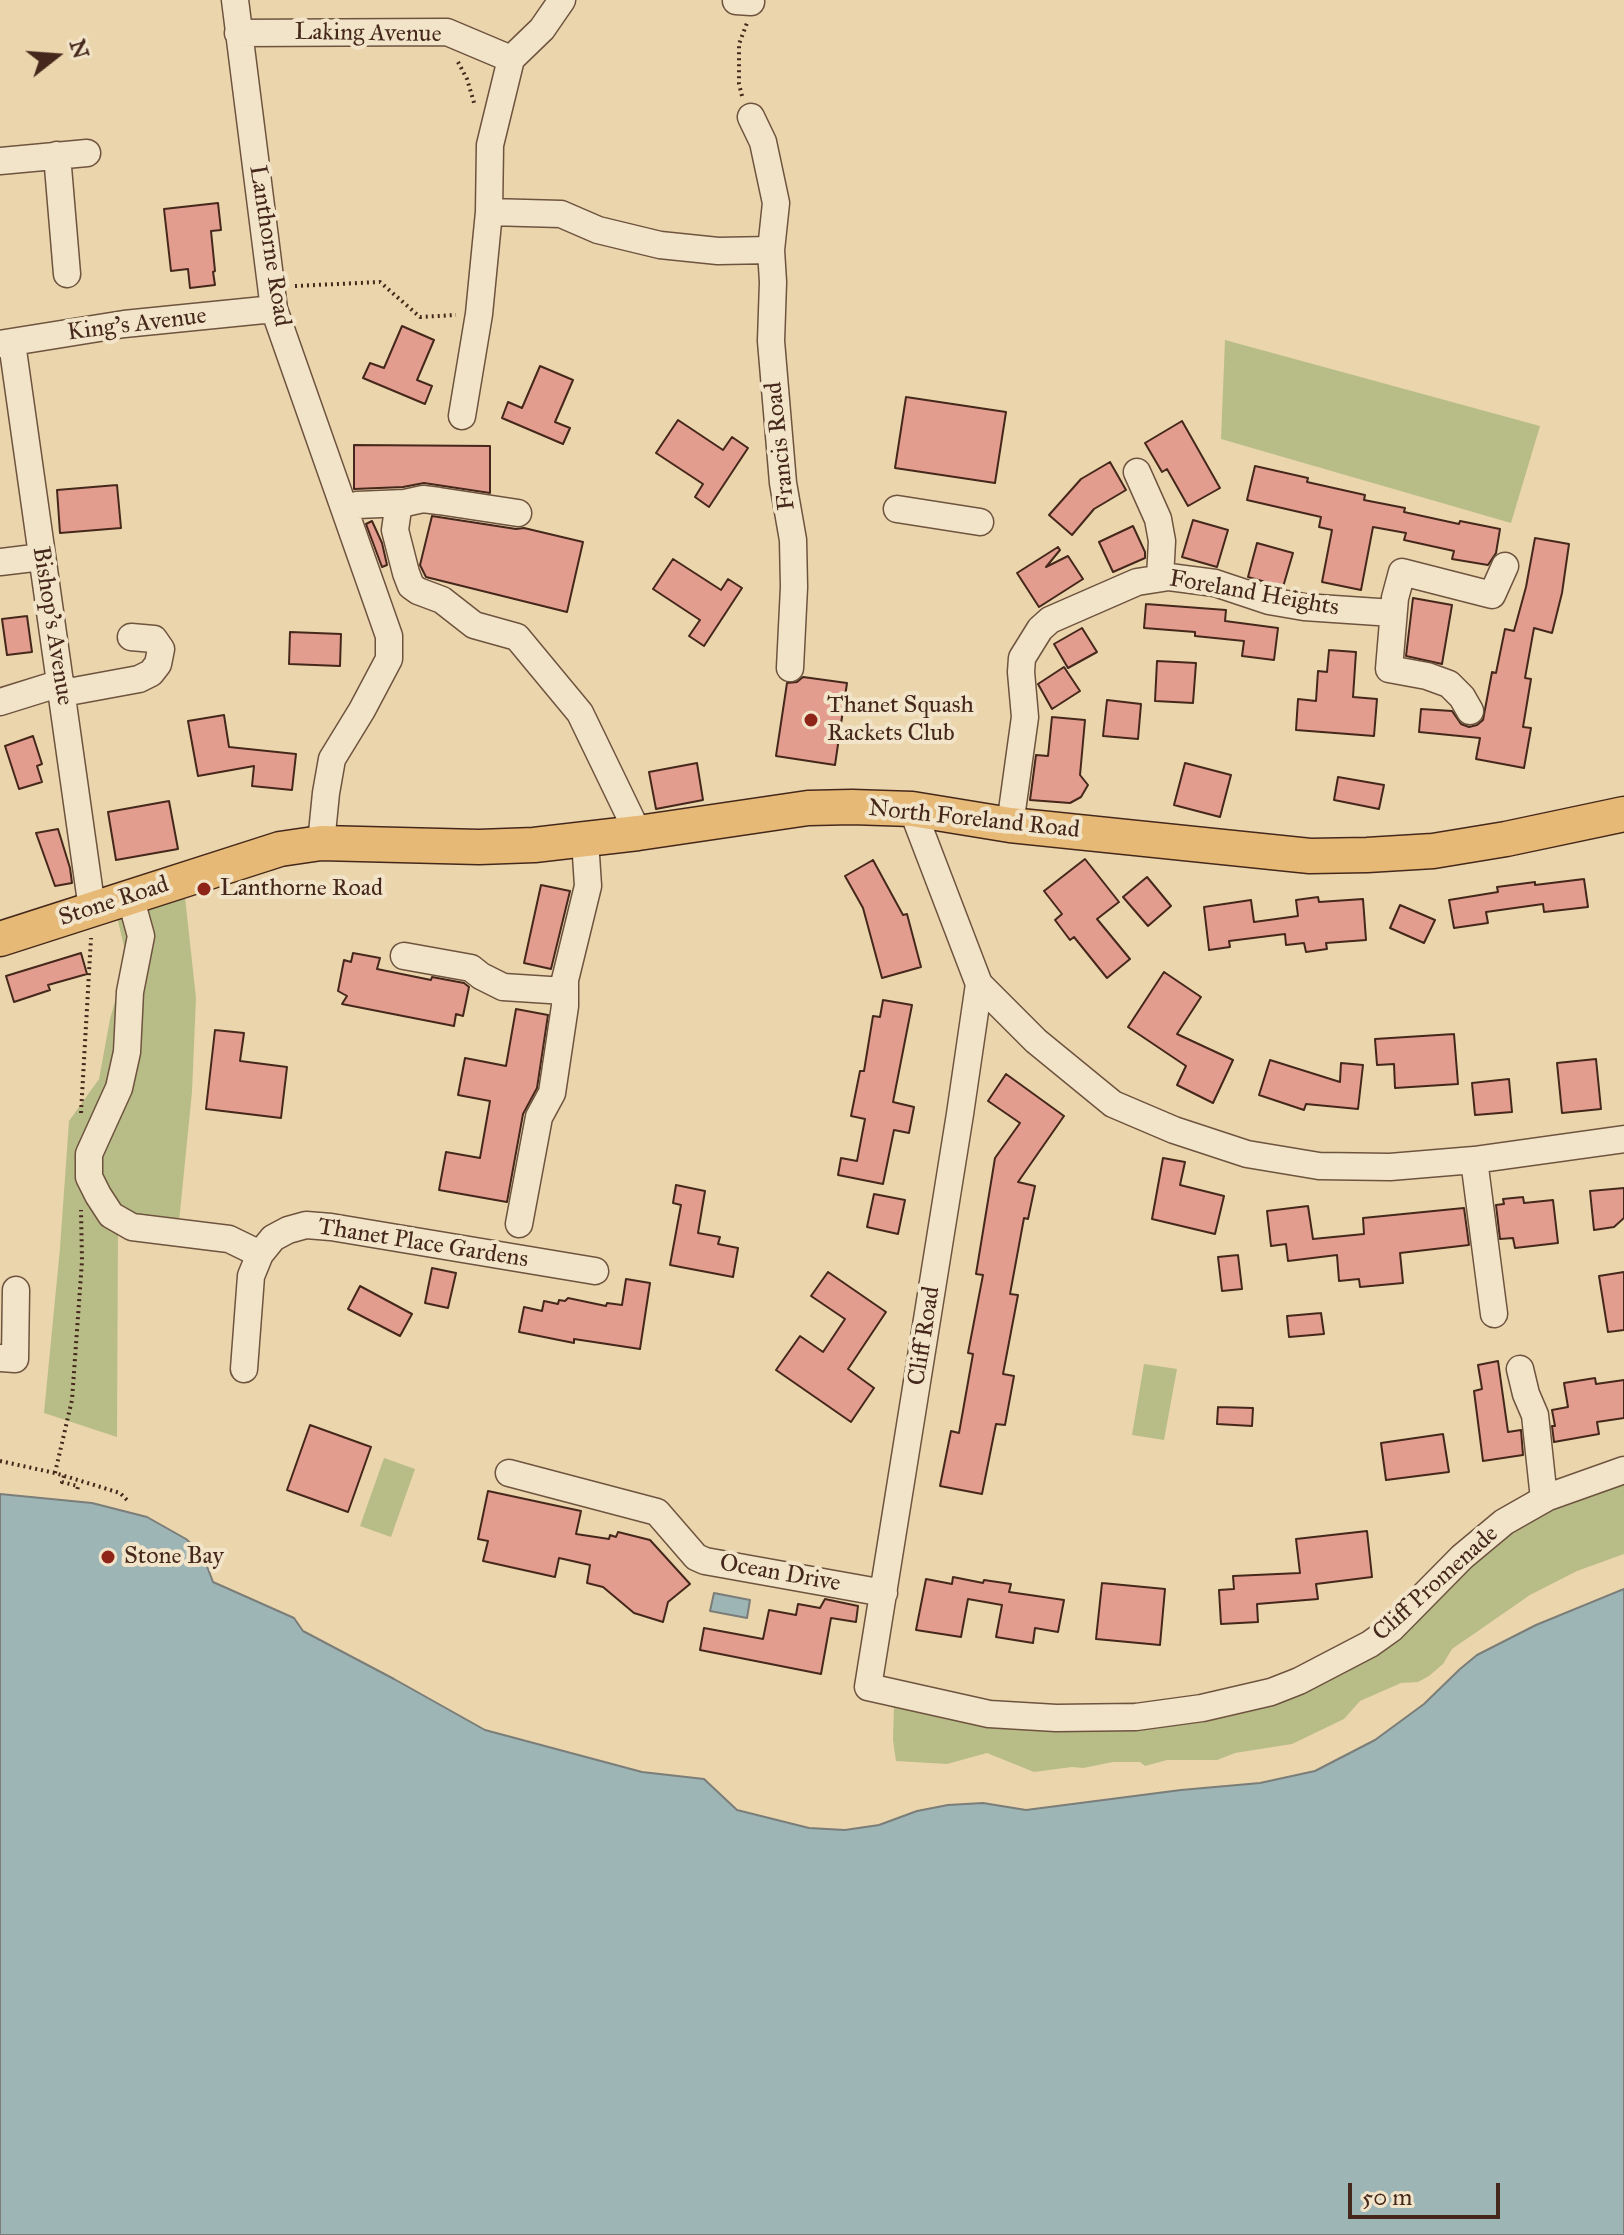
<!DOCTYPE html>
<html>
<head>
<meta charset="utf-8">
<style>
  body { margin:0 }
  #map { position:relative; width:1624px; height:2235px; overflow:hidden; background:#ebd5ac; font-family:"IM FELL Great Primer",serif }
  canvas { display:block }
  .north { position:absolute; left:16px; top:16px; width:80px; height:80px; -webkit-text-stroke:6px #f2e4c9; paint-order:stroke; rotate:73deg; font-size:22px; font-weight:700; line-height:32px; text-align:center; color:#45281b }
  .north::after { content:''; display:block; margin:auto; width:28px; height:36px; background:#45281b; clip-path:polygon(50% 0,100% 100%,50% 72%,0 100%) }
  .scale { position:absolute; left:1348px; top:2183px; width:152px; height:36px; box-sizing:border-box; border:4px solid #45281b; border-top:0; padding-left:10px; font-size:24px; line-height:28px; white-space:nowrap; color:#45281b; -webkit-text-stroke:6px #f2e4c9; paint-order:stroke }
</style>
</head>
<body>
<div id="map">
<canvas width="1624" height="2235"></canvas>
<div class="north">N</div>
<div class="scale">50 m</div>
</div>
<script>
const g = document.querySelector('canvas').getContext('2d');
g.lineJoin = 'round';
function fill(path, color) { g.fillStyle = color; g.fill(path, 'evenodd'); }
const shape = rows => new Path2D(rows.map(r => 'M' + r).join(''));
function strokePath(path, color, width, dash) { g.strokeStyle = color; g.lineWidth = width; g.lineCap = dash ? 'butt' : 'round'; g.setLineDash(dash || []); g.stroke(path); }
function label(font, color, halo, rows, align = 'center') {
  g.font = font + ' "IM FELL Great Primer",serif'; g.lineWidth = 8; g.setLineDash([]); g.textBaseline = 'middle'; g.strokeStyle = halo; g.fillStyle = color; for (const [text, x, y, turn = 0] of rows) {
    g.save(); g.translate(x, y); g.rotate((+turn || 0) * Math.PI / 180); g.textAlign = isNaN(turn) ? turn : align; if (halo) g.strokeText(text, 0, 0); g.fillText(text, 0, 0); g.restore();
  }
}
const green = shape([
  [1225,340,1540,426,1511,523,1221,439],
  [185,897,196,998,192,1092,178,1232,118,1234,117,1437,44,1413,60,1248,69,1121,99,1079,110,1019,127,959,117,917],
  [1144,1364,1177,1369,1164,1440,1132,1435],
  [384,1458,415,1469,391,1537,360,1526],
  [1624,1478,1624,1554,1577,1571,1530,1595,1452,1649,1443,1664,1429,1676,1418,1682,1401,1683,1360,1701,1344,1719,1292,1744,1235,1753,1217,1760,1167,1760,1145,1766,1140,1762,1113,1762,1083,1768,1072,1767,1034,1772,987,1753,947,1764,896,1761,893,1740,894,1705,930,1710,1259,1705,1440,1592,1527,1516]
]);
const water = shape([
  [0,1494,92,1503,147,1517,186,1539,196,1548,205,1561,213,1582,294,1618,303,1631,394,1679,485,1730,642,1772,704,1779,737,1810,809,1828,845,1830,879,1825,917,1811,948,1805,983,1803,1026,1810,1181,1790,1260,1783,1315,1771,1375,1740,1424,1704,1460,1669,1477,1655,1536,1625,1624,1589,1624,2235,0,2235,0,1494],
  [714,1593,750,1600,747,1618,710,1611,714,1593]
]);
const building = shape([
  [218,203,221,230,211,231,215,271,213,272,215,285,190,288,188,269,171,271,164,209,218,203],
  [402,326,434,340,417,380,432,386,425,404,363,378,370,363,384,368,402,326],
  [540,366,573,380,555,422,570,428,563,444,502,418,508,402,522,408,540,366],
  [906,397,1006,412,995,483,895,468,906,397],
  [678,420,723,450,732,437,748,448,709,507,695,497,703,484,656,453,678,420],
  [1182,421,1220,488,1188,506,1167,469,1162,472,1145,443,1182,421],
  [354,445,490,446,490,493,424,483,403,487,354,489,354,445],
  [1110,462,1126,490,1094,509,1072,535,1049,515,1081,479,1110,462],
  [1255,466,1308,478,1307,482,1365,495,1364,500,1405,508,1404,512,1459,524,1460,521,1500,529,1496,553,1488,565,1452,559,1454,551,1404,540,1406,533,1373,527,1361,590,1322,582,1332,530,1319,527,1321,517,1247,500,1255,466],
  [117,485,121,528,60,533,57,490,117,485],
  [432,516,516,529,524,528,583,542,567,612,426,577,420,565,432,516],
  [1193,520,1228,530,1217,567,1182,557,1193,520],
  [372,521,382,543,387,565,382,567,366,524,372,521],
  [1133,526,1145,552,1145,558,1113,572,1099,542,1133,526],
  [1535,538,1569,544,1562,593,1552,633,1534,628,1525,678,1531,679,1523,727,1531,728,1524,768,1476,759,1480,738,1419,732,1421,709,1452,711,1461,724,1469,727,1477,725,1483,720,1492,672,1496,673,1505,629,1514,631,1526,587,1535,538],
  [1257,543,1293,553,1283,587,1248,577,1257,543],
  [1058,547,1060,550,1046,567,1068,556,1083,579,1039,607,1017,573,1058,547],
  [673,559,721,590,728,579,742,588,704,646,689,636,700,620,653,589,673,559],
  [1413,598,1452,605,1442,664,1406,656,1413,598],
  [1146,604,1226,610,1225,621,1278,628,1274,660,1242,656,1244,641,1195,636,1195,632,1144,628,1146,604],
  [27,616,32,652,7,655,2,619,27,616],
  [1082,628,1097,652,1068,668,1054,644,1082,628],
  [290,632,341,634,340,666,289,664,290,632],
  [1329,650,1356,652,1353,697,1377,699,1374,736,1296,730,1298,699,1316,701,1318,671,1327,672,1329,650],
  [1157,661,1196,663,1193,703,1155,701,1157,661],
  [1064,667,1080,691,1052,709,1038,684,1064,667],
  [803,677,847,683,835,765,776,756,787,683,797,682,803,677],
  [1107,700,1141,704,1138,739,1103,736,1107,700],
  [224,715,229,747,296,754,292,790,252,786,254,766,198,776,188,721,224,715],
  [1052,717,1085,720,1080,775,1088,785,1081,797,1070,803,1030,800,1036,755,1048,756,1052,717],
  [33,736,42,764,37,766,42,782,19,789,5,746,33,736],
  [697,763,703,800,656,809,649,772,697,763],
  [1185,763,1231,775,1220,817,1174,805,1185,763],
  [1338,777,1384,785,1379,809,1334,800,1338,777],
  [169,801,178,849,116,860,108,812,169,801],
  [58,829,70,868,72,883,55,886,36,833,58,829],
  [1085,859,1119,902,1097,919,1130,959,1107,978,1074,937,1070,940,1055,920,1062,914,1044,891,1085,859],
  [873,860,903,915,907,914,921,967,882,978,863,908,845,876,873,860],
  [1147,877,1171,906,1148,926,1123,897,1147,877],
  [1584,879,1588,907,1544,912,1543,904,1486,912,1488,923,1454,928,1449,900,1498,892,1497,887,1535,882,1535,885,1584,879],
  [541,885,570,891,551,969,524,963,541,885],
  [1318,897,1319,902,1363,899,1366,940,1326,943,1327,949,1306,952,1304,943,1286,945,1285,934,1229,941,1230,947,1209,950,1204,907,1251,900,1254,922,1298,916,1296,900,1318,897],
  [1400,905,1435,920,1424,943,1390,928,1400,905],
  [81,953,87,974,48,985,50,990,14,1002,6,976,81,953],
  [353,953,380,958,377,969,431,980,432,977,464,983,469,987,463,1016,456,1014,454,1026,342,1004,347,996,338,991,344,960,351,962,353,953],
  [1164,972,1201,997,1177,1034,1233,1060,1213,1103,1177,1085,1186,1066,1128,1027,1164,972],
  [883,1000,912,1005,893,1102,914,1107,909,1133,894,1130,883,1184,838,1175,841,1158,857,1161,865,1119,851,1116,860,1071,864,1071,873,1016,880,1017,883,1000],
  [516,1009,548,1015,537,1088,523,1114,507,1202,439,1190,446,1152,480,1158,490,1101,458,1095,465,1058,506,1066,516,1009],
  [215,1030,244,1033,240,1061,287,1067,281,1118,206,1109,215,1030],
  [1454,1034,1458,1084,1395,1088,1394,1064,1377,1065,1375,1039,1454,1034],
  [1596,1059,1601,1109,1562,1113,1557,1063,1596,1059],
  [1270,1060,1340,1082,1341,1063,1363,1065,1358,1109,1306,1104,1304,1110,1259,1095,1270,1060],
  [1006,1074,1064,1116,1018,1182,1035,1186,1028,1219,1024,1218,1010,1294,1018,1295,1003,1374,1014,1376,1005,1425,996,1424,982,1494,940,1486,951,1431,959,1433,973,1354,968,1353,983,1275,976,1274,995,1158,1020,1123,988,1101,1006,1074],
  [1509,1079,1512,1112,1475,1115,1472,1083,1509,1079],
  [1163,1158,1185,1162,1180,1185,1224,1196,1215,1234,1152,1219,1163,1158],
  [676,1185,705,1191,698,1233,720,1237,718,1244,738,1248,733,1277,670,1265,681,1205,673,1203,676,1185],
  [1624,1188,1624,1218,1614,1227,1594,1230,1590,1191,1624,1188],
  [874,1194,905,1200,898,1234,867,1227,874,1194],
  [1523,1197,1524,1203,1553,1200,1558,1243,1515,1248,1513,1238,1500,1239,1496,1205,1504,1204,1503,1199,1523,1197],
  [1308,1206,1313,1239,1364,1234,1363,1218,1464,1208,1469,1245,1400,1253,1403,1283,1360,1287,1359,1279,1339,1281,1337,1255,1288,1261,1286,1244,1271,1246,1267,1211,1308,1206],
  [1238,1255,1242,1289,1222,1291,1218,1257,1238,1255],
  [432,1268,456,1273,448,1308,425,1303,432,1268],
  [828,1272,886,1312,848,1369,874,1388,851,1422,776,1370,800,1336,823,1352,845,1319,811,1296,828,1272],
  [1624,1272,1624,1330,1608,1332,1599,1276,1624,1272],
  [626,1279,650,1283,640,1349,574,1339,574,1343,519,1332,524,1307,542,1311,544,1301,558,1304,559,1300,565,1301,568,1298,606,1306,607,1303,622,1305,626,1279],
  [360,1286,412,1314,400,1336,348,1309,360,1286],
  [1321,1313,1324,1334,1289,1337,1287,1316,1321,1313],
  [1498,1361,1508,1432,1521,1430,1523,1455,1483,1461,1474,1391,1482,1389,1478,1365,1498,1361],
  [1595,1378,1596,1384,1624,1380,1624,1418,1597,1422,1599,1434,1554,1442,1552,1426,1555,1426,1552,1410,1568,1407,1564,1383,1595,1378],
  [1218,1407,1253,1408,1252,1426,1217,1424,1218,1407],
  [310,1425,371,1447,348,1512,287,1490,310,1425],
  [1443,1434,1449,1472,1386,1480,1381,1443,1443,1434],
  [488,1491,581,1511,576,1534,609,1539,610,1535,616,1537,618,1532,650,1540,690,1584,668,1602,663,1622,634,1613,603,1587,587,1583,590,1565,559,1558,555,1577,483,1561,488,1541,478,1539,488,1491],
  [1367,1531,1372,1577,1316,1584,1318,1599,1257,1604,1258,1622,1221,1624,1219,1590,1234,1589,1233,1576,1300,1573,1296,1539,1367,1531],
  [953,1577,983,1583,984,1580,1011,1584,1009,1592,1064,1600,1058,1632,1035,1628,1033,1643,996,1637,1002,1605,968,1599,961,1637,916,1630,926,1579,952,1584,953,1577],
  [1102,1583,1165,1589,1160,1645,1096,1639,1102,1583],
  [825,1599,858,1606,856,1622,831,1618,821,1674,700,1650,704,1628,763,1639,769,1610,796,1615,798,1604,820,1608,825,1599]
]);
const path = shape([
  [458,62,467,79,475,106],
  [742,96,739,84,739,44,747,23],
  [295,286,380,282,420,317,456,315],
  [81,1113,91,938],
  [0,1461,55,1473,120,1493,128,1501],
  [55,1473,72,1400,82,1261,81,1210],
  [64,1476,62,1482,78,1486,77,1492]
]);
const minor = shape([
  [235,0,274,309,389,636,389,659,362,710,332,759,326,793,321,843],
  [736,1,751,2],
  [238,33,447,32,511,59,542,29,562,0],
  [751,117,763,142,776,203,771,250,773,282,771,341,783,483,793,540,794,587,790,668],
  [57,155,67,274],
  [0,161,87,153],
  [489,212,561,214,598,230,660,245,718,251,771,250],
  [12,343,92,909],
  [0,344,124,324,274,309],
  [462,416,479,314,489,212,490,145,511,59],
  [1137,472,1158,519,1162,541,1160,578],
  [897,509,980,522],
  [345,510,357,505,405,503],
  [518,513,439,501,423,499,405,503,398,509,395,530,406,573,411,586,418,591,442,600,474,625,517,637,580,713,638,833],
  [0,562,42,557],
  [63,693,139,679,151,673,158,664,161,649,154,639,131,637],
  [0,702,61,683],
  [1470,711,1462,697,1449,684,1427,676,1389,669,1395,598,1402,572,1492,595,1505,566],
  [912,809,979,984,1036,1041,1113,1104,1174,1130,1247,1154,1319,1166,1390,1167,1474,1160,1624,1139],
  [1010,825,1025,717,1021,672,1022,658,1040,629,1050,620,1137,582,1169,577,1215,583,1269,601,1304,607,1393,613],
  [130,896,141,936,130,992,127,1052,119,1088,89,1154,89,1177,98,1195,111,1215,132,1227,229,1239,260,1254],
  [404,956,471,968,481,976,503,987,565,991],
  [979,984,960,1114,868,1687,989,1714,1056,1718,1136,1717,1202,1708,1271,1692,1299,1681,1370,1644,1391,1629,1462,1557,1504,1522,1548,1497,1624,1470],
  [1474,1160,1494,1314],
  [519,1224,539,1117,552,1093,565,1006,565,980,588,886,585,840],
  [0,1358,15,1359,16,1290],
  [244,1369,251,1276,260,1254,273,1238,288,1230,306,1225,331,1227,595,1271],
  [1520,1369,1526,1394,1535,1415,1544,1499],
  [509,1473,657,1512,696,1557,705,1561,884,1593]
]);
const major = shape([
  [0,939,280,849,321,843,479,847,534,845,638,833,808,808,852,807,912,809,1010,825,1310,856,1367,855,1433,851,1506,839,1624,814]
]);
const markers = [
  [811,720,8,"#8f2418"],
  [204,889,8,"#8f2418"],
  [108,1557,8,"#8f2418"]
];
const streetNames = [
  ["Laking Avenue",368,34,1],
  ["Lanthorne Road",269,246,81],
  ["King's Avenue",137,325,-7],
  ["Francis Road",781,446,-96],
  ["Foreland Heights",1254,594,10],
  ["Bishop's Avenue",52,626,81],
  ["North Foreland Road",974,820,6],
  ["Stone Road",114,902,-18],
  ["Thanet Place Gardens",423,1244,9],
  ["Cliff Road",925,1336,-81],
  ["Ocean Drive",780,1574,10],
  ["Cliff Promenade",1436,1584,-42]
];
const poiNames = [
  ["Thanet Squash",827,706],
  ["Rackets Club",827,734],
  ["Lanthorne Road",220,889],
  ["Stone Bay",124,1557]
];
fill(green, '#b8bd88');
fill(water, '#9eb5b6');
strokePath(water, '#7a7d78', 2);
fill(building, '#e39d8e');
strokePath(building, '#45281b', 2);
strokePath(minor, '#6e533f', 29);
strokePath(major, '#45281b', 37);
strokePath(path, '#45281b', 4, [2, 4]);
strokePath(minor, '#f2e4c9', 26);
strokePath(major, '#e6ba76', 34);
for (const [x, y, r, color] of markers) { const dot = new Path2D(); dot.arc(x, y, r, 0, 2 * Math.PI); g.fillStyle = color; g.fill(dot); strokePath(dot, '#f2e4c9', 3); }
label('24px', '#45281b', '#f2e4c9', streetNames);
label('24px', '#45281b', '#f2e4c9', poiNames, 'left');
</script>
</body>
</html>
